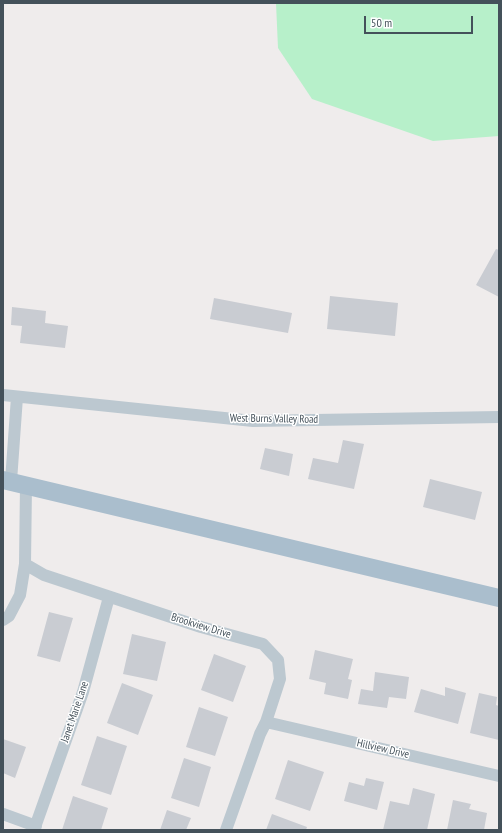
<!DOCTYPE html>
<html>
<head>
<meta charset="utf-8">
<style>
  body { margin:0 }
  #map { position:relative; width:502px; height:833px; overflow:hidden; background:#efecec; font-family:"PT Sans Narrow",sans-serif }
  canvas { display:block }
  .frame { position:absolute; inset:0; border:4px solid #44515a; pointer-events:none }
  .scale { position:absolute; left:364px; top:16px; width:109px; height:18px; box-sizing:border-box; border:2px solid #44515a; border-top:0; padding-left:5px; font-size:12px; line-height:14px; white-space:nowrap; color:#44515a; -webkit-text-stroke:3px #fff; paint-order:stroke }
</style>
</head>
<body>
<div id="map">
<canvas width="502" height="833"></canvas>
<div class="frame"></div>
<div class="scale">50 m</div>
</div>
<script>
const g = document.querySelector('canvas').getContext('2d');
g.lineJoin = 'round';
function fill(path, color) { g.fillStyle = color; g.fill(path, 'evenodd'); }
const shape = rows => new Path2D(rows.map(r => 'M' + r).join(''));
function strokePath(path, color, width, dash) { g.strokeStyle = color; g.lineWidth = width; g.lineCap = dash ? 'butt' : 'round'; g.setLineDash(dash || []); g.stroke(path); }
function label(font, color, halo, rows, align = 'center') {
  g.font = font + ' "PT Sans Narrow",sans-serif'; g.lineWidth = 3; g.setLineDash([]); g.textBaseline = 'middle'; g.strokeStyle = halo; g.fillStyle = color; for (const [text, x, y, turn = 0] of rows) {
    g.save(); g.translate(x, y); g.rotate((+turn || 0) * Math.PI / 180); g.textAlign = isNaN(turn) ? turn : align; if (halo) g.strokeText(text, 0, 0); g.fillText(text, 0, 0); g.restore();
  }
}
const green = shape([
  [276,3,499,3,499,136,433,141,312,99,278,48]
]);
const building = shape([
  [496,249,499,250,499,297,476,285],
  [330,296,398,303,395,336,327,329],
  [214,298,292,313,288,333,210,319],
  [12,307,46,311,45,323,68,326,65,348,20,343,22,326,11,325],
  [343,440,364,444,354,489,308,479,313,458,338,463],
  [265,448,293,454,289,476,260,469],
  [430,479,482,492,475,520,423,507],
  [49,612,73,618,60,662,37,656],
  [132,634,166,642,157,681,123,674],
  [315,650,353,659,348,679,352,680,348,699,324,694,326,683,309,679],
  [214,654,246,666,233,702,201,690],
  [375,672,409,677,406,699,389,697,387,708,358,704,361,689,373,691],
  [122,683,153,695,138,735,107,723],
  [445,687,466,693,458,724,414,712,421,689,445,696],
  [479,693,497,697,496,705,499,706,499,740,470,733],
  [199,707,228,717,215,756,186,747],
  [97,736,127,746,111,795,81,785],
  [3,739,26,747,15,778,3,773],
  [184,758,211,767,199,807,171,798],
  [288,760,324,772,310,811,275,799],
  [366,778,384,782,377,810,344,801,349,782,364,786],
  [413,788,435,794,427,830,383,830,390,801,409,805],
  [73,796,108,808,101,830,62,830],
  [453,800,471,804,469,809,487,813,484,830,447,830],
  [167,810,191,818,186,830,160,830],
  [272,814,307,827,306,830,266,830]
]);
const minor = shape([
  [3,395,253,421,499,417],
  [11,481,17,397],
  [26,485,25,564,44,575,201,627,263,644,278,660,280,679,266,722,260,734,226,830],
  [3,620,9,616,20,595,25,564],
  [266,722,499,776],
  [3,814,36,826],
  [34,830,83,692,109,597]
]);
const primary = shape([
  [3,480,499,598]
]);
const streetNames = [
  ["West Burns Valley Road",274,419,1],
  ["Brookview Drive",201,626,17],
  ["Janet Marie Lane",75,712,-71],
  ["Hillview Drive",383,749,13]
];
fill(green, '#b7f0ca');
fill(building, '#c9ccd2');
strokePath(minor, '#bcc8d0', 12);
strokePath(primary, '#aabecd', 18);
label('11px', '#44515a', '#fff', streetNames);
</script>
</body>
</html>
